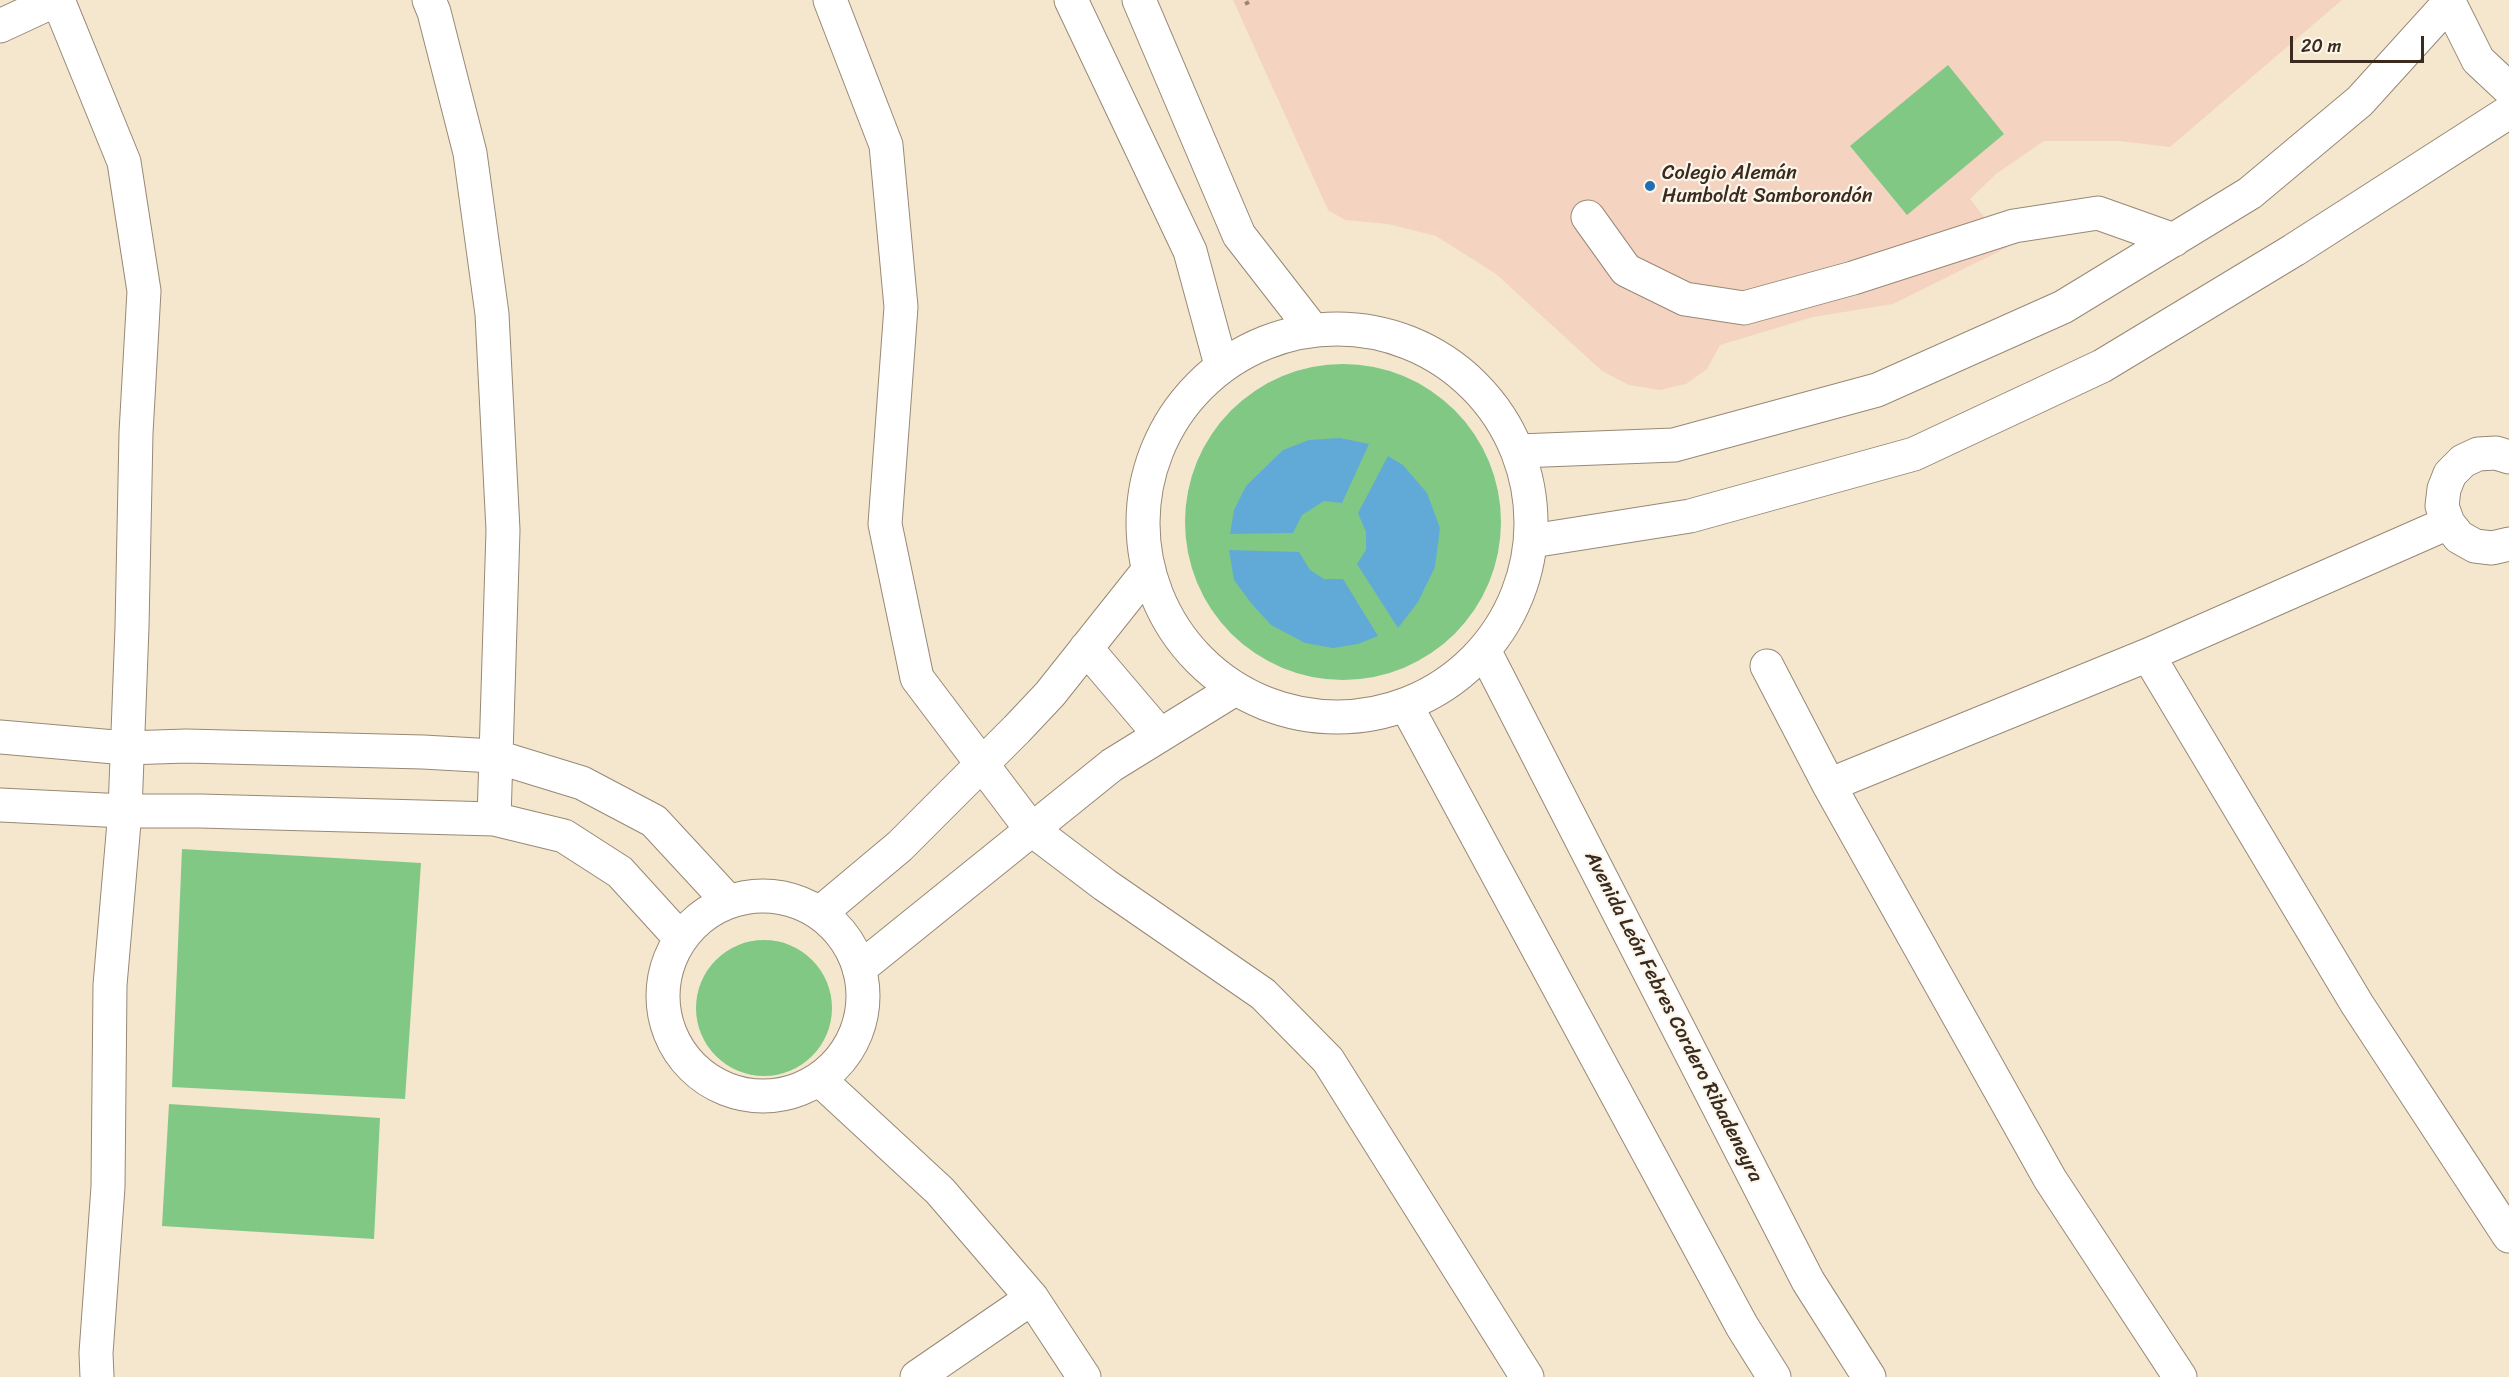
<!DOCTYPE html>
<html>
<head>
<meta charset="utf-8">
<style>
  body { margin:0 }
  #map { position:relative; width:2509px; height:1377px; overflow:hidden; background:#f4e7ce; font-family:Sriracha,sans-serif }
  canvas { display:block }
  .scale { position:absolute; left:2290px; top:36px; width:134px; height:27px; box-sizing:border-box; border:3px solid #3b2a1e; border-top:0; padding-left:8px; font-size:18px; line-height:21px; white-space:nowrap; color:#3b2a1e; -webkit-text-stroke:4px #fbf7ec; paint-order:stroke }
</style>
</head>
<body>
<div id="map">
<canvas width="2509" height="1377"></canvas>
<div class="scale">20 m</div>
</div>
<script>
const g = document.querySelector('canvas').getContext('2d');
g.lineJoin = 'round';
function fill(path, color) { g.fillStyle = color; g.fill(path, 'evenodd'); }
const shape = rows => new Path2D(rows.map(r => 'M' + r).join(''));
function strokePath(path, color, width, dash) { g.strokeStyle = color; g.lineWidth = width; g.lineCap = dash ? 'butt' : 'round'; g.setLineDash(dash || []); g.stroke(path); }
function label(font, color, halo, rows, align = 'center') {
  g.font = font + ' Sriracha,sans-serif'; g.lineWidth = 4.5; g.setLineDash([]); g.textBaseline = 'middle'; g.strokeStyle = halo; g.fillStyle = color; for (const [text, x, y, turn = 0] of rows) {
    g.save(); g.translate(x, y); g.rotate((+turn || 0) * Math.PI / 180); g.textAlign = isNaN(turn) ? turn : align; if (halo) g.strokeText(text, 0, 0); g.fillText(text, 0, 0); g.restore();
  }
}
const built = shape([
  [1233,0,2342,0,2170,147,2119,141,2044,141,1996,174,1970,199,2008,247,1893,304,1813,317,1720,345,1707,369,1686,384,1660,390,1629,385,1602,371,1496,274,1436,236,1388,224,1345,220,1328,210]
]);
const green = shape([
  [1948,65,2004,134,1907,215,1850,146],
  '1185 522a158 158 0 1 1 316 0a158 158 0 1 1-316 0Z',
  [182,849,421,863,405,1099,172,1087],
  '696 1008a68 68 0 1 1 136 0a68 68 0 1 1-136 0Z',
  [169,1104,380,1118,374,1239,162,1226]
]);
const water = shape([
  [1340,438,1369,444,1342,503,1324,501,1302,515,1293,533,1230,534,1234,510,1246,486,1283,450,1309,440],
  [1388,456,1403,465,1427,493,1440,528,1435,567,1418,602,1398,628,1357,564,1366,550,1366,532,1358,513],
  [1229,550,1299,552,1310,570,1324,579,1343,579,1378,636,1358,644,1333,648,1305,643,1271,625,1251,603,1234,580]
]);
const path = shape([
  [1245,4,1253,0]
]);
const minor = shape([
  [58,0,124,162,144,291,136,433,132,627,125,811,110,985,108,1187,96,1353,97,1377],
  [429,0,434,12,470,153,492,314,503,530,494,819],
  [830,0,886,145,901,307,885,524,917,678,1031,829,1105,885,1263,994,1328,1060,1527,1377],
  [1071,0,1190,251,1221,365],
  [1139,0,1239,235,1312,329],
  [2448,0,2478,60,2509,89],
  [0,26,56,0],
  [1588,217,1626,270,1685,299,1744,308,1853,278,2014,226,2098,213,2174,240],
  '1143 523a194 194 0 1 1 388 0a194 194 0 1 1-388 0Z',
  [1519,451,1674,445,1877,390,2063,307,2250,193,2360,101,2448,4],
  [2509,457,2496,453,2478,454,2463,461,2450,474,2444,489,2442,506,2448,523,2459,537,2475,546,2492,548,2509,544],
  [1532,541,1690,516,1914,454,2102,366,2294,250,2509,112],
  [1086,648,1160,735],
  [1485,652,1808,1281,1869,1377],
  [2148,655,2357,1004,2509,1236],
  [1767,666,1829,785],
  [1407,707,1742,1326,1774,1377],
  [0,737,126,748,186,746,423,752,494,756,582,783,654,821,728,901],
  [0,805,125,811,200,811,494,819,564,836,620,872,680,938],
  '663 996a100 100 0 1 1 200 0a100 100 0 1 1-200 0Z',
  [820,913,900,846,1017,729,1050,694,1147,572],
  [859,969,1112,765,1235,689],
  [820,1080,940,1191,1032,1298,1084,1377],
  [917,1377,1032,1298],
  [2180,1377,2050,1179,1829,785,2148,655,2448,523]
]);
const markers = [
  [1650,186,6,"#1f6fb2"]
];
const poiNames = [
  ["Colegio Alemán",1662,174],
  ["Humboldt Samborondón",1662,197]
];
const streetNames = [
  ["Avenida León Febres Cordero Ribadeneyra",1673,1017,63]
];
fill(built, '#f5d3c1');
fill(green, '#80c884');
fill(water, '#61aad8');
strokePath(minor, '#988876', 35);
strokePath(path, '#988876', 4, [4.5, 4.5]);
strokePath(minor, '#fff', 33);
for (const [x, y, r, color] of markers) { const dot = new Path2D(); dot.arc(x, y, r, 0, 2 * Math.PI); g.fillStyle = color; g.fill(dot); strokePath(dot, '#fbf7ec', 2); }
label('20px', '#3b2a1e', '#fbf7ec', poiNames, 'left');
label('20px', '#3b2a1e', '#fbf7ec', streetNames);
</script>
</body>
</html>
